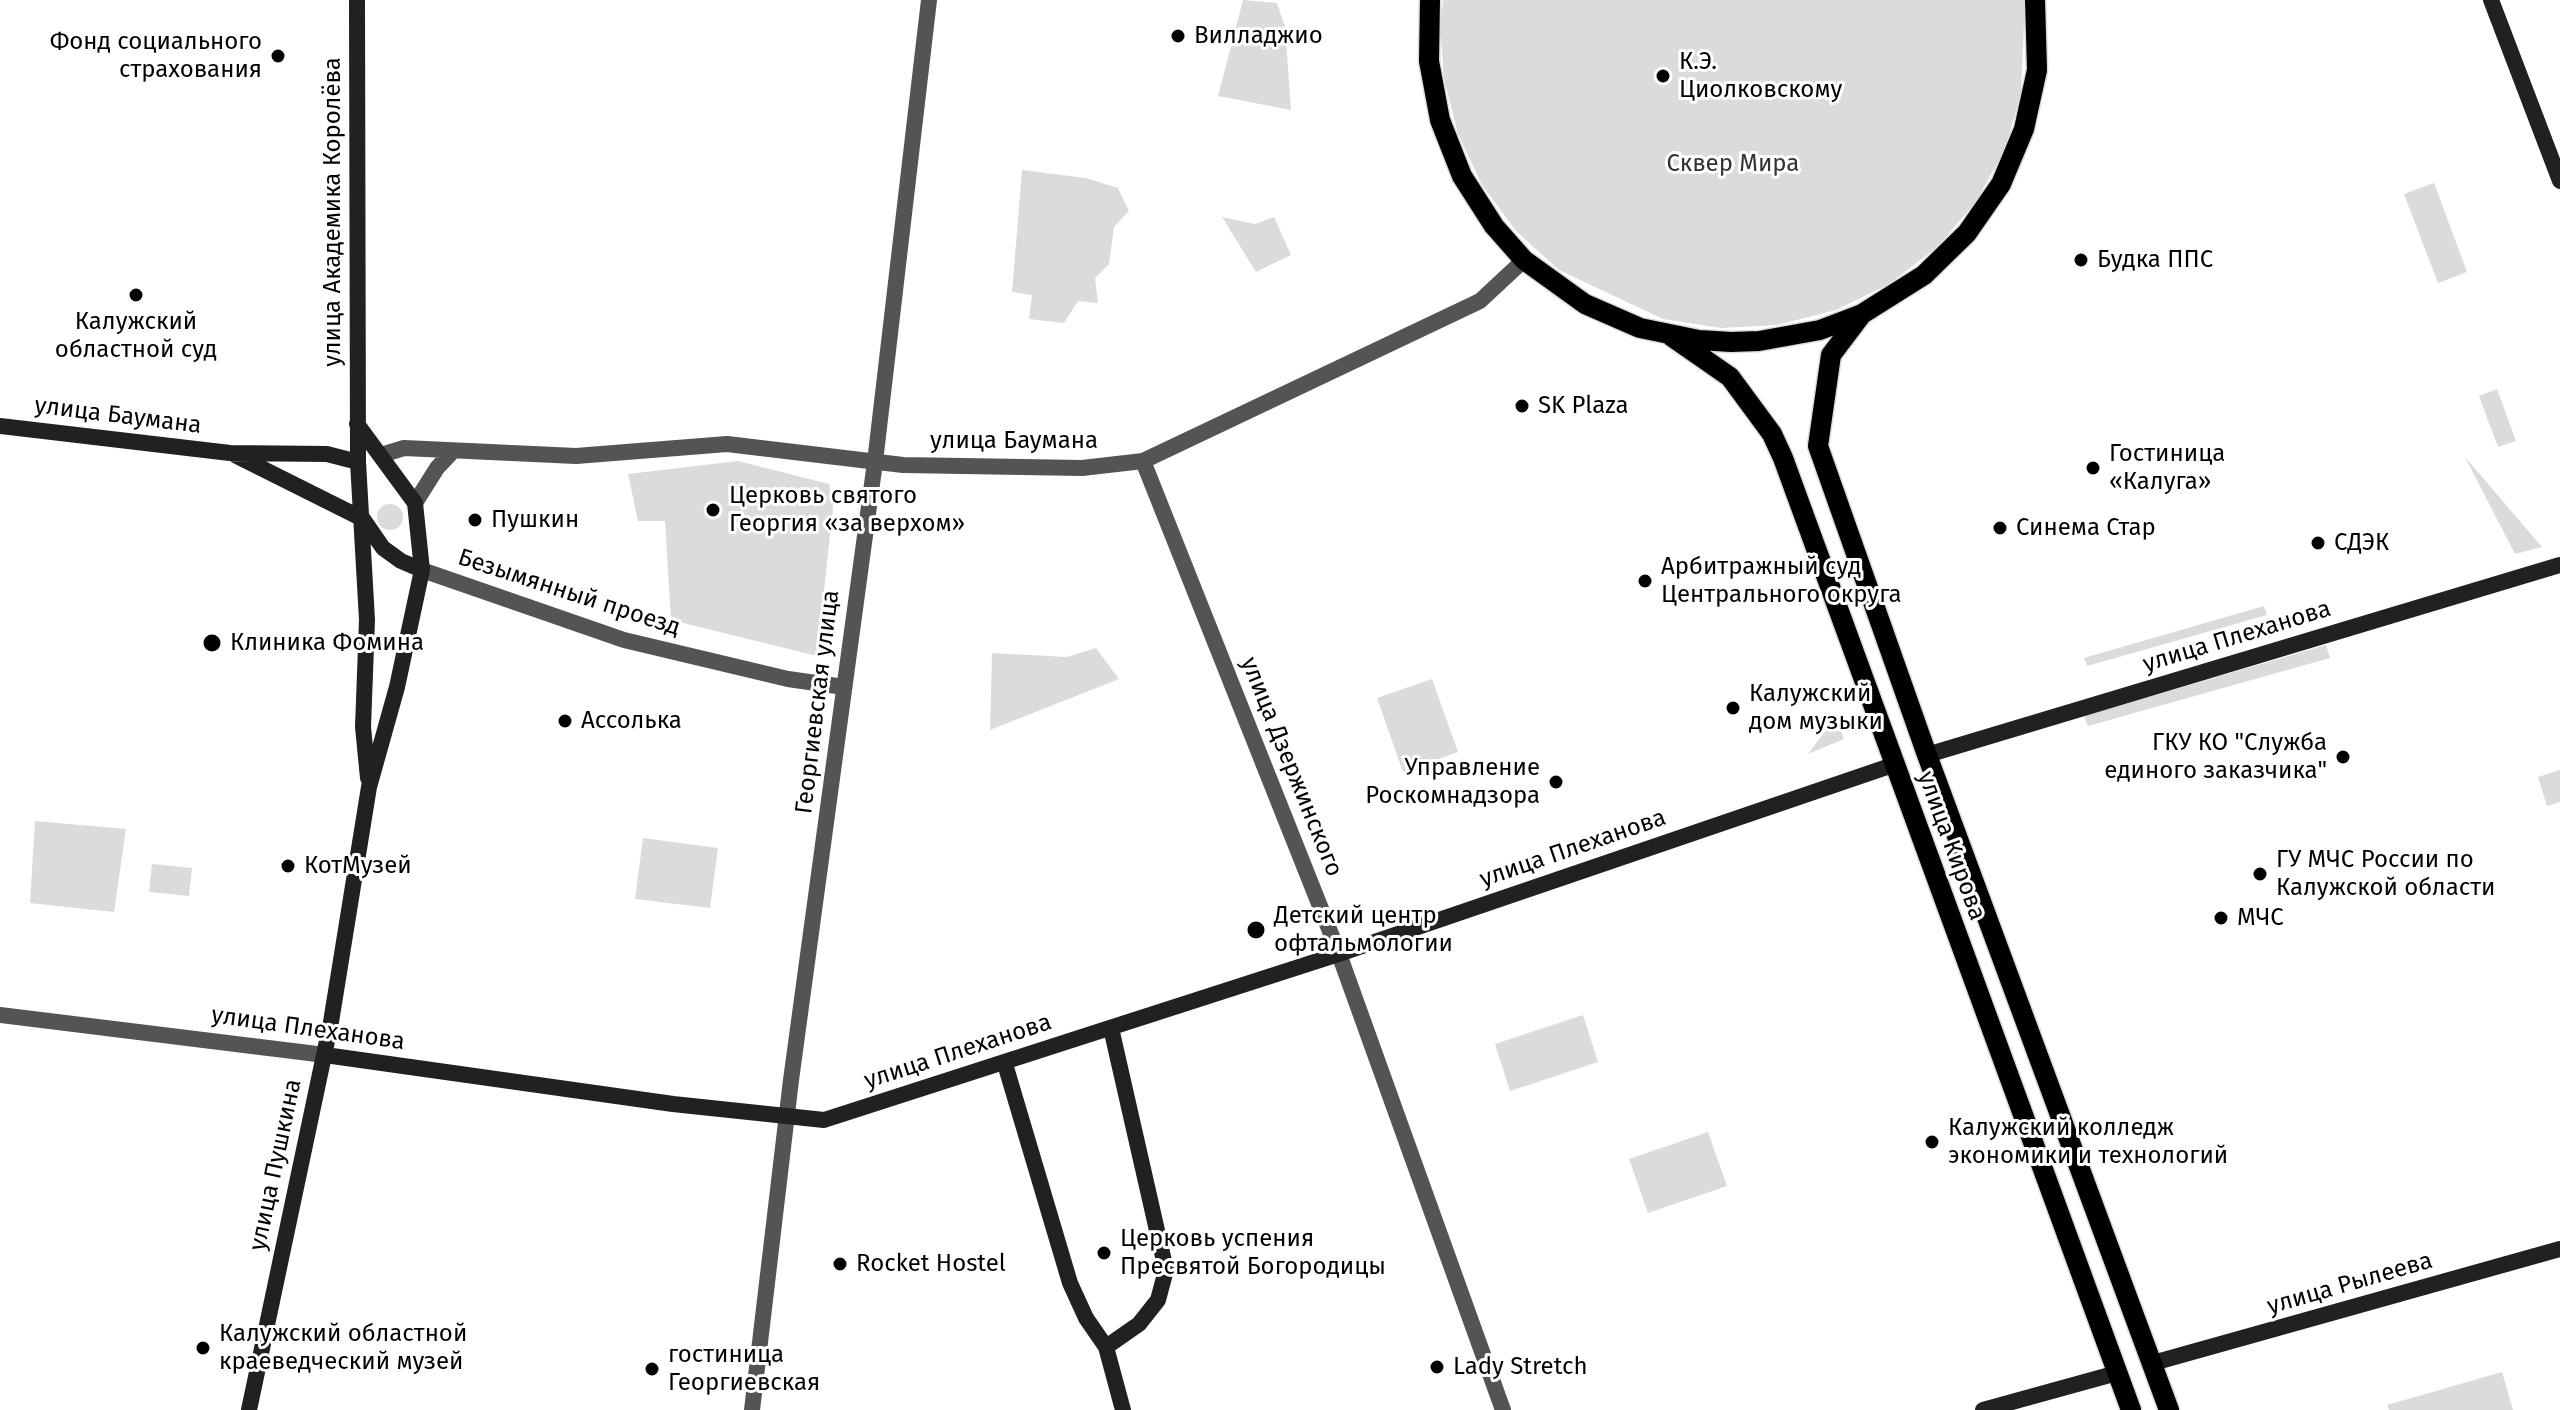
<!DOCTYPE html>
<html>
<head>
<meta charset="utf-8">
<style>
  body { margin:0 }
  canvas { display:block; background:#fff }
</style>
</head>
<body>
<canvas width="2560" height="1410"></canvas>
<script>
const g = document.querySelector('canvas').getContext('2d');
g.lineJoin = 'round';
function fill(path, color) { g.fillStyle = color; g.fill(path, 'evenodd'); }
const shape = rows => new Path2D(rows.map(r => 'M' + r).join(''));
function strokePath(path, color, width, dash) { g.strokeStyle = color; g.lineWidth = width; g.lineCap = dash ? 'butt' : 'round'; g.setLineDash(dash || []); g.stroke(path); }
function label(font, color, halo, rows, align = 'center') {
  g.font = font + ' "Fira Sans",sans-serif'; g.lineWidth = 6; g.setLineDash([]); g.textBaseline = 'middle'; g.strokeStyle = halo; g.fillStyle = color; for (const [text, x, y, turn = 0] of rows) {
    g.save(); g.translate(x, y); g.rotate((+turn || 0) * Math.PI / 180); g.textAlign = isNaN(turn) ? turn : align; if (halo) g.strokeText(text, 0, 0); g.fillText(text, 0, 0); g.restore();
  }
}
const green = shape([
  [1243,0,1277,3,1285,27,1291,110,1218,96],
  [1443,0,2025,0,2021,94,2004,151,1975,203,1936,248,1889,284,1836,310,1777,325,1721,328,1663,319,1559,270,1516,231,1482,185,1458,134,1444,79,1440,23],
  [1022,170,1086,178,1118,188,1129,211,1114,227,1109,264,1095,278,1098,303,1078,301,1064,323,1029,319,1032,295,1012,292],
  [2434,183,2467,272,2438,283,2404,194],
  [1222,217,1255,224,1274,217,1291,255,1256,272],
  [2497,389,2516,441,2498,447,2479,396],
  [2465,457,2542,547,2515,554],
  [738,461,829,484,833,507,817,656,671,620,665,521,638,521,628,474],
  '377 517a13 13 0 1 1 26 0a13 13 0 1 1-26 0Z',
  [2264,606,2267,615,2087,666,2084,658],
  [2326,645,2330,658,2088,726,2084,716],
  [1096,648,1119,679,990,730,992,653,1067,657],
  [1432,679,1458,752,1403,772,1377,698],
  [1836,717,1844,739,1808,754],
  [2560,770,2560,802,2547,806,2538,777],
  [35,821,126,829,114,912,30,903],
  [643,838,718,848,710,908,635,899],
  [152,864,192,868,189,896,149,892],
  [1583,1015,1598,1062,1510,1091,1495,1044],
  [1708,1132,1727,1186,1648,1213,1629,1159],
  [2502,1372,2513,1410,2389,1410,2387,1405]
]);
const street = shape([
  [381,455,404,448,576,456,727,444,903,465,1082,468,1143,461,1480,301,1524,260],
  [1143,461,1339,954,1503,1410],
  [415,503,437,468,453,451],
  [422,570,624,640,788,679,844,687],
  [0,1015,325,1055],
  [752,1410,791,1080,875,462,929,0]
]);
const secondary = shape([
  [357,0,358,462,367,620,363,727,368,778],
  [2491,0,2560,181],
  [0,426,230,453,327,454,358,462],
  [235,455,363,519,383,548,401,561,422,570],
  [1927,755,2560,565],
  [325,1055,673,1104,824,1120,1339,954,1893,765],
  [1005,1064,1070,1283,1086,1318,1106,1347,1123,1410],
  [1106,1347,1139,1324,1158,1300,1166,1270,1111,1028],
  [2153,1363,2560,1249],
  [249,1410,331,1022,369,787,397,687,422,570,415,503,357,424],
  [1983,1410,2117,1373]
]);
const primary = shape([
  [1430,0,1429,61,1440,120,1462,176,1494,226,1524,260,1585,304,1640,328,1699,340,1731,342,1759,341,1820,330,1862,314,1924,275,1967,233,2001,184,2024,129,2037,70,2035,0],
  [1862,314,1831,355,1818,446,1927,755,2169,1410],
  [1671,336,1730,377,1772,434,1783,458,2131,1410]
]);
const markers = [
  [1178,36,8,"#000"],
  [278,56,8,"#000"],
  [1663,76,8,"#000"],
  [2081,260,8,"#000"],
  [136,295,8,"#000"],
  [1522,406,8,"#000"],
  [2093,468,8,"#000"],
  [713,510,8,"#000"],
  [475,520,8,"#000"],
  [2000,528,8,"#000"],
  [2318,543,8,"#000"],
  [1645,581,8,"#000"],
  [212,643,10,"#000"],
  [1733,708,8,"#000"],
  [565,721,8,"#000"],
  [2343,757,8,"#000"],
  [1556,782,8,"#000"],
  [288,866,8,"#000"],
  [2260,874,8,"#000"],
  [2221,918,8,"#000"],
  [1256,930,10,"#000"],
  [1932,1142,8,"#000"],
  [1104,1253,8,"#000"],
  [840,1264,8,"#000"],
  [203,1348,8,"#000"],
  [1437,1367,8,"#000"],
  [652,1369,8,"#000"]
];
const poiNames = [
  ["Вилладжио",1194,36],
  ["Фонд социального",262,42,"right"],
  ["страхования",262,70,"right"],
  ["К.Э.",1679,62],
  ["Циолковскому",1679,90],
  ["Будка ППС",2097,260],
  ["Калужский",136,322,"center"],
  ["областной суд",136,350,"center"],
  ["SK Plaza",1538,406],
  ["Гостиница",2109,454],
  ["«Калуга»",2109,482],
  ["Церковь святого",729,496],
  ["Георгия «за верхом»",729,524],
  ["Пушкин",491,520],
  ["Синема Стар",2016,528],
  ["СДЭК",2334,543],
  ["Арбитражный суд",1661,567],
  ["Центрального округа",1661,595],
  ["Клиника Фомина",230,643],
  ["Калужский",1749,694],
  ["дом музыки",1749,722],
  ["Ассолька",581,721],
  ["ГКУ КО \"Служба",2327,743,"right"],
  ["единого заказчика\"",2327,771,"right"],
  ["Управление",1540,768,"right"],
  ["Роскомнадзора",1540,796,"right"],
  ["ГУ МЧС России по",2276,860],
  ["Калужской области",2276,888],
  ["КотМузей",304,866],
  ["Детский центр",1274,916],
  ["офтальмологии",1274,944],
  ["МЧС",2237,918],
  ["Калужский колледж",1948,1128],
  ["экономики и технологий",1948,1156],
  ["Церковь успения",1120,1239],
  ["Пресвятой Богородицы",1120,1267],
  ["Rocket Hostel",856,1264],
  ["Калужский областной",219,1334],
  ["краеведческий музей",219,1362],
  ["гостиница",668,1355],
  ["Георгиевская",668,1383],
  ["Lady Stretch",1453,1367]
];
const parkNames = [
  ["Сквер Мира",1733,164]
];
const streetNames = [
  ["улица Академика Королёва",333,212,-90],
  ["улица Баумана",118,416,7],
  ["улица Баумана",1014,441],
  ["Безымянный проезд",569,593,18],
  ["улица Плеханова",2237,637,-17],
  ["Георгиевская улица",818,702,-83],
  ["улица Дзержинского",1291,767,68],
  ["улица Кирова",1951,846,70],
  ["улица Плеханова",1573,849,-19],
  ["улица Плеханова",308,1029,8],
  ["улица Плеханова",958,1052,-18],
  ["улица Пушкина",276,1165,-78],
  ["улица Рылеева",2350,1284,-16]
];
fill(green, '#dbdbdb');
strokePath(primary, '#dbdbdb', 23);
strokePath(street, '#545454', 16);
strokePath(secondary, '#212121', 16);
strokePath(primary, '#000', 20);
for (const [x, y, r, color] of markers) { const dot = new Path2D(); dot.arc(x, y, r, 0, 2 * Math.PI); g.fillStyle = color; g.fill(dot); strokePath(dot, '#fff', 3); }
label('24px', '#000', '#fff', poiNames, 'left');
label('24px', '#323232', '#fff', parkNames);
label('24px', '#000', '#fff', streetNames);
</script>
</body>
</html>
